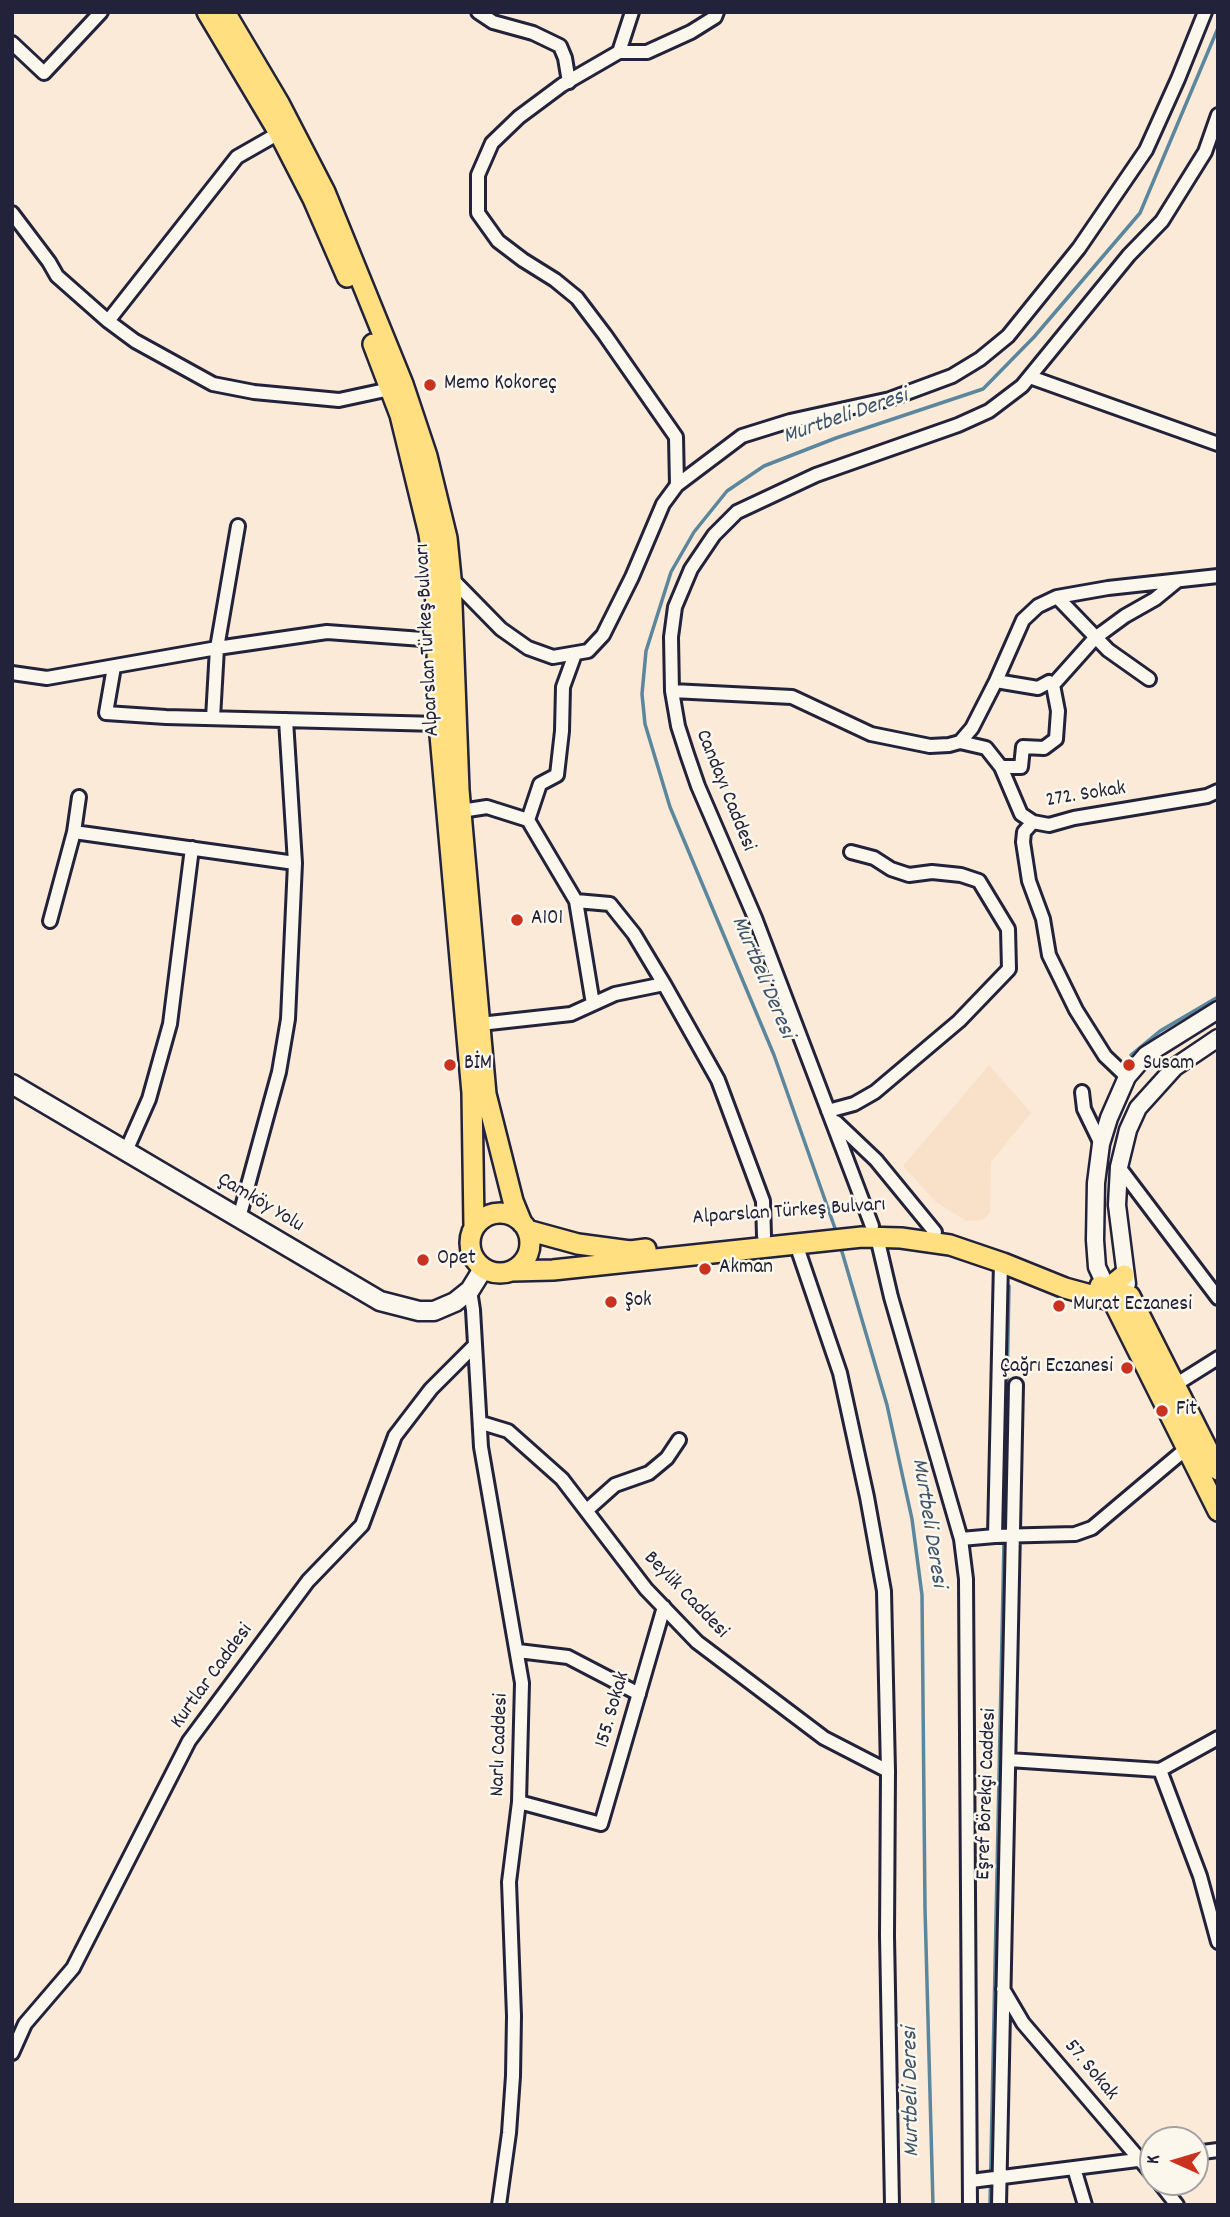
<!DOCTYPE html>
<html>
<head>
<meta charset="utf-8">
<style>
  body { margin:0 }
  #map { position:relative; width:1230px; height:2217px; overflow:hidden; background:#faead7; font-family:Dekko,sans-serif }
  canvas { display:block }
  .frame { position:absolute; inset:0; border:14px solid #22223b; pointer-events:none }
  .north { position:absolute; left:1139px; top:2126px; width:70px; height:70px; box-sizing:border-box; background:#fbf7ec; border:2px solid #a4a2a5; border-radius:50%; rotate:274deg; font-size:19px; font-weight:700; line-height:28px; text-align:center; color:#22223b }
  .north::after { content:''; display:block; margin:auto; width:24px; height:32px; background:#c8321e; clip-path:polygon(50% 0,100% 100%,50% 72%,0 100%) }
</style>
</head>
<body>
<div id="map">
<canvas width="1230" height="2217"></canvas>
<div class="frame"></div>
<div class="north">K</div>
</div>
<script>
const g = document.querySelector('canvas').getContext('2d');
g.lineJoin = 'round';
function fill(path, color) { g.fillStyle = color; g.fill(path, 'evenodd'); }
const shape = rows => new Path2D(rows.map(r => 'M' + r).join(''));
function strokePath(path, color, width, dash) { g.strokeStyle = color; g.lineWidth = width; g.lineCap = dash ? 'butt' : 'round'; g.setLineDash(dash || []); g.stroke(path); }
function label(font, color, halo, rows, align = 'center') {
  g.font = font + ' Dekko,sans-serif'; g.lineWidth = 5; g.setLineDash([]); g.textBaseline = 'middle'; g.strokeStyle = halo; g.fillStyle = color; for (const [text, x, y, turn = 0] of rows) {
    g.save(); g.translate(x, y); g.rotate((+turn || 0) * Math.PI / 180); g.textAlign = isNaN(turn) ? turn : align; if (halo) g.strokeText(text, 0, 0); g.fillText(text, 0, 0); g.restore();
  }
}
const built = shape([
  [989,1065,1031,1113,991,1162,990,1213,982,1220,966,1221,936,1202,903,1166]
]);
const stream = shape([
  [1131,1055,1160,1031,1218,997],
  [837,1234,774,1055,670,807,645,724,642,694,646,651,671,572,694,532,727,491,764,466,836,438,983,389,1034,337,1140,213,1218,28],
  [840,1245,887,1405,912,1519,922,1595,925,1908,933,2205],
  [1004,1533,1009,1286],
  [990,2205,1004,1540]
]);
const minor = shape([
  [478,12,493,22,533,33,560,46,565,58,569,82],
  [12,43,44,73,101,12],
  [619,52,647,52,691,32,715,17,717,12],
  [12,213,49,262,57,276,108,321,135,341,213,384,254,392,339,400,390,389],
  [108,321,237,157,279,133],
  [1030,377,1218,444],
  [677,485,742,436,790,421,890,399,952,376,980,359,1008,336,1079,248,1146,150,1178,79,1205,12],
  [451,578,501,629,528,648,553,657,588,651,603,635,632,577,663,504,677,485,676,437,605,335,577,298,555,280,523,260,498,241,478,213,478,175,492,143,519,117,562,85,619,52,632,12],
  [1057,597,1108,650,1149,679],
  [114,667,106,713,166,717,439,724],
  [12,673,47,678,217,648,327,632,436,640],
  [996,681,1038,688,1049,682,1053,685,1058,711,1056,739,1044,748,1023,747,1021,767,1001,767],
  [1053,685,1095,638,1125,616,1155,599,1177,581],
  [672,691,792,697,871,734,930,746,949,745,960,742,972,728,996,681,1023,620,1038,606,1057,597,1108,588,1218,576],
  [213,718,217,648,238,526],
  [960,742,986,748,1001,767,1021,814,1033,822,1049,825,1074,818,1207,796,1218,791],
  [461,811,487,807,528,820,576,901,593,1004],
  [528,820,540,784,557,775,562,731,563,687,575,654],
  [1033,822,1024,832,1023,842,1029,881,1043,919,1049,955,1076,1010,1105,1056,1127,1077],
  [74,832,295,863],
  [576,901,610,904,634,934,664,984],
  [50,921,74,832,79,797],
  [480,1024,571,1014,615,994,664,984,718,1080,763,1201,764,1236],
  [1082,1092,1084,1109,1101,1144],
  [828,1111,854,1104,875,1092,959,1021,1009,969,1008,929,979,881,961,875,932,872,909,875,891,869,874,858,851,852],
  [836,1122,876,1160,935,1232],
  [126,1151,149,1099,170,1024,192,848],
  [1119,1167,1218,1298],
  [239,1218,279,1072,288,1019,295,863,286,720],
  [872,1226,755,918,698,786,687,754,678,726,672,691,671,637,675,607,691,569,714,535,737,512,816,475,958,425,989,411,1022,386,1129,255,1162,221,1205,152,1218,115],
  [877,1237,891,1297,961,1539,966,1579,970,2205],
  [796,1244,840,1373,867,1497,884,1591,888,1771,887,1936,892,2205],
  [470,1290,473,1310,481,1447,522,1683,519,1802,509,1882,514,2016,513,2076,509,2133,499,2205],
  [1175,1385,1218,1358],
  [480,1426,485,1424,508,1431,562,1479,646,1589,697,1642,824,1738,888,1771],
  [587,1510,615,1485,649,1473,667,1458,679,1440],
  [995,1536,1001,1262],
  [961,1539,995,1536,1075,1534,1092,1528,1187,1448],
  [518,1651,568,1657,639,1694],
  [1009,1760,1160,1770,1200,1876,1218,1942],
  [1160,1770,1218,1738],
  [519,1802,601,1824,664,1607],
  [1003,1989,1023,2023,1153,2175],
  [12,2053,25,2024,73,1968,189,1741,308,1581,362,1525,395,1436,431,1389,474,1346],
  [1195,2153,1218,2150],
  [1074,2168,1085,2205],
  [971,2181,1153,2158],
  [1159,2182,1177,2205],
  [999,2205,1016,1385]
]);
const tertiary = shape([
  [1127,1284,1117,1205,1119,1167,1128,1130,1138,1108,1175,1067,1218,1038],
  [1110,1295,1097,1267,1095,1240,1096,1183,1101,1144,1109,1118,1127,1077,1146,1055,1218,1010]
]);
const secondary = shape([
  [12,1084,380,1301,419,1311,434,1311,455,1302,470,1290,483,1269]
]);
const primary = shape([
  [207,12,279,133,313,199,347,277],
  [225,12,279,103,325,192,403,384,427,456,447,538,451,578,459,790,486,1094,513,1201,522,1223],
  [373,344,400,415,429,534,435,579,439,724,472,1093,474,1226],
  '470 1243a30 30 0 1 1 60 0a30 30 0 1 1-60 0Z',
  [527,1230,578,1244,630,1251,646,1249],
  [512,1271,553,1270,862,1237,901,1238,950,1245,1003,1263,1065,1288,1113,1301,1218,1511],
  [1100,1286,1130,1296,1218,1470],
  [1097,1292,1107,1289,1124,1275]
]);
const markers = [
  [430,385,7,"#c8321e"],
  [517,920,7,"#c8321e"],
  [450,1065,7,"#c8321e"],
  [1129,1065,7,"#c8321e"],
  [423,1260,7,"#c8321e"],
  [705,1269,7,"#c8321e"],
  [611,1302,7,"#c8321e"],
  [1059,1306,7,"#c8321e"],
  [1127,1368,7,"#c8321e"],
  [1162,1411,7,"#c8321e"]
];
const poiNames = [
  ["Memo Kokoreç",444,385],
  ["A101",531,920],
  ["BİM",464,1065],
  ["Susam",1143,1065],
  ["Opet",437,1260],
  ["Akman",719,1269],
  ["Şok",625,1302],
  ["Murat Eczanesi",1073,1306],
  ["Çağrı Eczanesi",1113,1368,"right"],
  ["Fit",1176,1411]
];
const streetNames = [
  ["Alparslan Türkeş Bulvarı",429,640,-93],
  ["Candayı Caddesi",724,791,68],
  ["272. Sokak",1086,796,-9],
  ["Çamköy Yolu",260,1204,31],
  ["Alparslan Türkeş Bulvarı",789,1213,-4],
  ["Beylik Caddesi",685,1596,46],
  ["Kurtlar Caddesi",213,1677,-54],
  ["155. Sokak",614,1710,-74],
  ["Narlı Caddesi",501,1745,-88],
  ["Eşref Börekçi Caddesi",988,1794,-88],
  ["57. Sokak",1090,2071,50]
];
const waterNames = [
  ["Murtbeli Deresi",846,418,-19],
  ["Murtbeli Deresi",761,978,67],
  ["Murtbeli Deresi",927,1523,81],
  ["Murtbeli Deresi",913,2092,-91]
];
fill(built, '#f9e0c9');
strokePath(stream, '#5a879d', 3.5);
strokePath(minor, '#22223b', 18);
strokePath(tertiary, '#22223b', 21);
strokePath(secondary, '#22223b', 23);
strokePath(primary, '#22223b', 24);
strokePath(minor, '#fbf7ec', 12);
strokePath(tertiary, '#fbf7ec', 16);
strokePath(secondary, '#fbf7ec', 18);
strokePath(primary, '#ffdf80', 19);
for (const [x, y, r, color] of markers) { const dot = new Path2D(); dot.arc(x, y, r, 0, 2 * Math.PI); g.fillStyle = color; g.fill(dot); strokePath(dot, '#fbf7ec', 2.5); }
label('21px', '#22223b', '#fbf7ec', poiNames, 'left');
label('21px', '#22223b', '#fbf7ec', streetNames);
label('italic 23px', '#3e556c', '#fbf7ec', waterNames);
</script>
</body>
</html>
